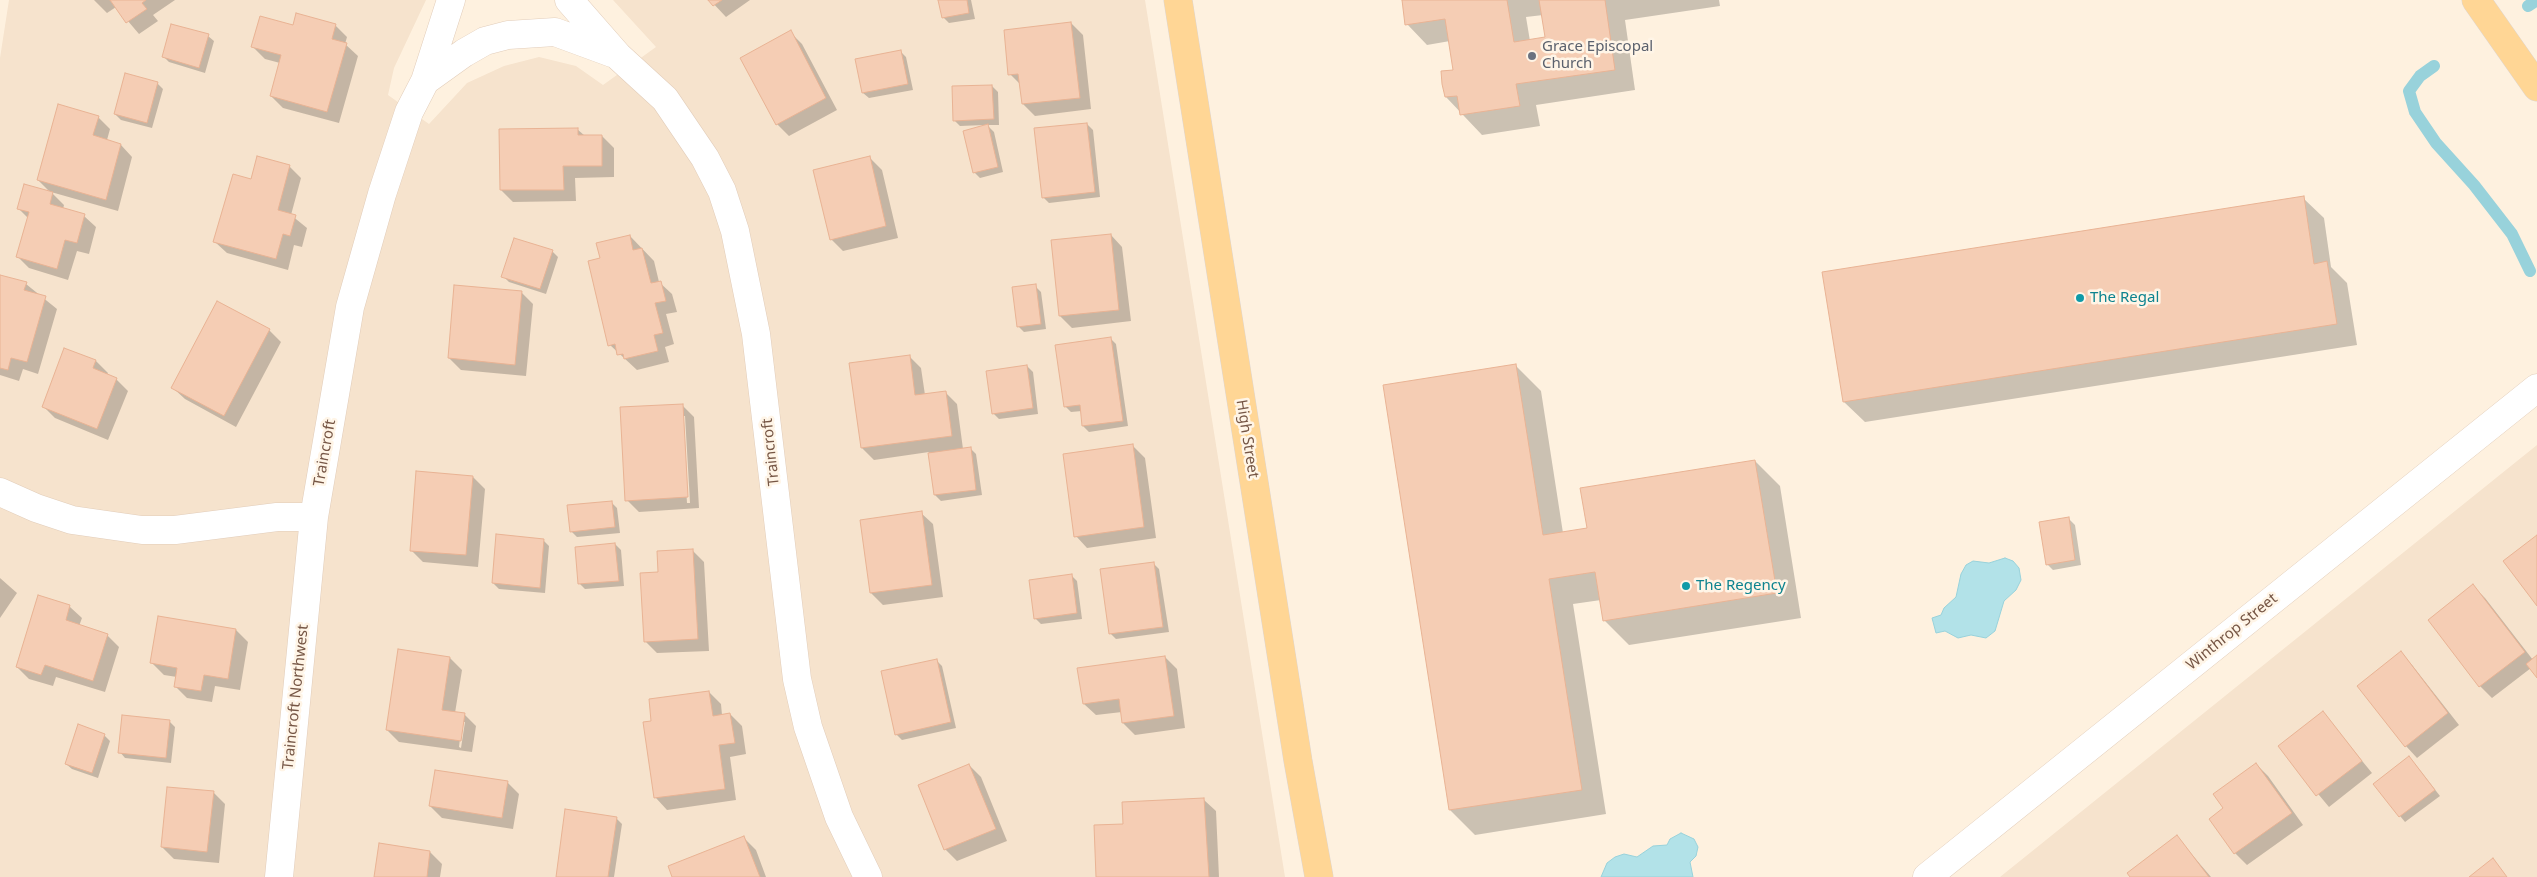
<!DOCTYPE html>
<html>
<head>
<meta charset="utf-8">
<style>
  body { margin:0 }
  canvas { display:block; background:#fef1df }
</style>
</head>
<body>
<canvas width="2537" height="877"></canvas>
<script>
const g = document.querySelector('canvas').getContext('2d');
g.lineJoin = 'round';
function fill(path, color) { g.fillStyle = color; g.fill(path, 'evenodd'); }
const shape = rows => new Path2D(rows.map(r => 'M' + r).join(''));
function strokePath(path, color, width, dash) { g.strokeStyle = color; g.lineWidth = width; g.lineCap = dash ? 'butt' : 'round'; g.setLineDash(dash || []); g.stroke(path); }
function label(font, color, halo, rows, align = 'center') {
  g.font = font + ' "Noto Sans",sans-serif'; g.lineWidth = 5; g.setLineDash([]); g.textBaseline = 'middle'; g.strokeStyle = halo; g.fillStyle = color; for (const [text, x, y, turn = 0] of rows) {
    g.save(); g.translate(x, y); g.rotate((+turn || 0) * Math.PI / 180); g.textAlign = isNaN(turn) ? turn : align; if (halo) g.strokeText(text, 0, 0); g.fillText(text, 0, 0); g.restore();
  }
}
const residential = shape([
  [9,0,426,0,394,68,388,95,429,124,467,83,504,66,539,57,576,66,603,85,656,47,613,0,1145,0,1285,877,0,877,0,58],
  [2537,445,2537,877,2000,877]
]);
const water = shape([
  [2005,558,2013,561,2019,568,2021,580,2016,590,2004,601,1995,631,1986,638,1971,635,1958,638,1945,631,1936,633,1932,618,1941,615,1944,608,1956,597,1961,574,1966,565,1973,561,1989,563,2005,558],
  [1681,833,1694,839,1698,847,1696,856,1690,862,1693,877,1601,877,1607,863,1615,857,1624,854,1637,857,1653,846,1667,845,1670,839,1681,833]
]);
const shadow = shape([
  [94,0,175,0,153,15,158,21,139,34,116,7,107,13],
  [710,0,750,0,726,17],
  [940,0,971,0,975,19,949,23,943,17],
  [1403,0,1719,0,1720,6,1625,20,1635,90,1536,105,1540,126,1482,135,1446,97,1454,71,1450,41,1427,45,1407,24],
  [1543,15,1546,38,1530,41,1526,17],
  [1071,23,1083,35,1091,109,1035,116,1023,104,1021,85,1010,74],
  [335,25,347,37,345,44,358,56,339,123,283,108,271,96,280,63,265,59,253,47,294,26],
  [790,32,802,44,837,110,789,136,777,124],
  [208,36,214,41,205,73,169,62,163,56],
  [900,51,906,57,913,90,869,98,863,93],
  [157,83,163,89,152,128,121,120,115,114],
  [992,86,998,92,999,125,987,125,994,132,1003,172,980,178,974,172,985,125,960,126,954,120],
  [98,117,110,129,107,140,121,145,132,157,118,211,51,192,64,205,63,209,84,216,96,227,89,254,77,251,68,280,29,268,17,256,28,218,18,208,51,193,38,180],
  [1087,124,1093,130,1100,197,1049,203,1043,197],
  [577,129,585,136,602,136,614,148,614,177,575,178,576,201,513,202,501,190],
  [870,158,882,170,898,238,843,251,831,239],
  [289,166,301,178,291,215,307,228,302,247,294,245,288,270,227,253,215,242,252,180],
  [2303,198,2324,218,2331,267,2347,283,2357,345,1865,422,1844,402],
  [1111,235,1122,247,1131,321,1072,328,1060,316],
  [630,236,654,261,659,282,672,294,677,312,666,314,674,344,665,347,669,362,637,370,610,345,601,259],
  [552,251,558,257,546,294,509,282,503,276],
  [0,276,26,284,57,309,38,374,23,369,19,381,0,375],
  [1035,286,1041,292,1046,329,1024,332,1018,326],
  [521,292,533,304,526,376,461,370,449,358],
  [269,330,281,342,236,427,185,399,173,388],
  [1110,338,1116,344,1128,426,1089,432,1083,426,1082,411,1071,412,1065,406],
  [65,349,96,361,108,373,107,375,116,379,128,391,108,440,55,418,43,406],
  [909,356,921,368,925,395,945,392,957,404,963,449,970,448,976,454,982,495,941,501,935,495,929,452,874,460,862,448,850,364],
  [1027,366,1033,372,1038,414,999,419,993,413],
  [1516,366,1541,391,1563,533,1588,529,1755,461,1780,486,1801,618,1629,645,1604,620,1601,600,1573,604,1606,814,1475,835,1450,810],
  [682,405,694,417,699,508,639,512,627,500],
  [682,416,685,416,690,503,687,503],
  [1133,446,1145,458,1156,538,1087,548,1076,536],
  [473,477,485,489,478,567,423,562,411,550],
  [611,502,617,508,620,533,577,537,571,531],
  [921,513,933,524,943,597,883,605,871,593,862,521],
  [2069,519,2075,525,2081,565,2053,570,2047,564],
  [543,540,549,546,545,593,499,589,493,583],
  [615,544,621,550,624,586,585,589,580,584],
  [692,550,704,562,709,651,657,653,646,642,660,573],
  [1153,563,1159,569,1169,632,1116,639,1110,633],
  [1071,575,1077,581,1082,619,1041,624,1035,618],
  [0,578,17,593,0,618],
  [2473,586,2485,598,2533,660,2537,656,2537,676,2531,668,2492,698,2480,686],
  [39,597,70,607,82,618,79,626,107,635,119,647,105,692,56,677,53,686,29,679,17,667],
  [236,630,248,642,240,690,215,686,212,702,187,698,175,686,177,677,164,675,152,663],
  [2401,653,2412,665,2459,725,2417,758,2406,746],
  [1165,657,1177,669,1185,728,1135,735,1123,723,1122,712,1096,715,1084,704],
  [450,658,462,670,455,713,464,714,476,726,472,752,399,742,387,730],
  [462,722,465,722,461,748,459,747],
  [936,660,942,666,956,728,902,740,896,734],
  [709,692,721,704,722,715,730,714,742,726,746,754,730,757,736,800,667,810,656,798,645,723,652,722],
  [2323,713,2372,773,2329,807,2279,747],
  [169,721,175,727,171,763,125,758,120,752],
  [104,735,110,741,98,778,72,769,66,764],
  [2256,764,2268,776,2303,825,2247,865,2235,853,2211,819,2225,809],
  [2415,764,2440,796,2405,822,2374,784],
  [969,765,981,777,1007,841,957,861,945,849],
  [507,782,519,794,513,829,442,818,430,806],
  [213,792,225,804,219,863,174,859,162,847],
  [1204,800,1216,811,1219,877,1098,877,1124,825],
  [616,818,622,824,614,877,557,877],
  [2177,837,2211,877,2132,877],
  [744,838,756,850,766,877,673,877],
  [430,852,442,864,440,877,376,877]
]);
const stream = shape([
  [2528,6,2537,0],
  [2434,66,2420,76,2409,91,2415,112,2436,143,2474,185,2512,234,2530,271]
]);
const building = shape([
  [110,0,146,0,142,3,147,9,126,23,110,0],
  [708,0,722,0,713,6,708,0],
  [938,0,967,0,969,13,942,18,938,0],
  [1402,0,1507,0,1514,42,1545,37,1539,0,1605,0,1615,70,1516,84,1520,106,1460,115,1457,96,1445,97,1442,84,1441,71,1453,70,1445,19,1405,25,1402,0],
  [296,13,336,24,332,39,347,43,327,112,270,96,281,55,251,47,260,16,293,25,296,13],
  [1071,22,1080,98,1022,104,1018,74,1008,75,1004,30,1071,22],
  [171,24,209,34,199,68,162,57,171,24],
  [791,30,826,98,776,125,740,58,791,30],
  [901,50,908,84,862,93,855,59,901,50],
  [125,73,158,82,147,123,114,114,125,73],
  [992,85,994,119,953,121,952,86,992,85],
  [58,104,99,116,93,135,121,144,106,200,37,180,58,104],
  [1087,123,1095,192,1042,198,1034,128,1087,123],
  [988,124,998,167,973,173,963,131,988,124],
  [578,128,578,135,602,135,602,166,563,166,564,190,500,190,499,129,578,128],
  [257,156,290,165,278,210,296,215,290,236,283,234,276,259,213,242,233,174,251,179,257,156],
  [870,156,886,226,830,240,813,170,870,156],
  [24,184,53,192,50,204,85,214,77,243,65,240,57,269,16,257,29,212,17,209,24,184],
  [2304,196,2314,264,2327,261,2337,324,1843,402,1822,272,2304,196],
  [1111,234,1119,310,1059,316,1051,240,1111,234],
  [630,235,633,250,642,248,651,283,661,281,666,301,655,303,663,333,654,335,658,351,624,359,623,354,617,355,615,344,608,346,588,261,600,258,596,243,630,235],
  [514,238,553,250,540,289,501,277,514,238],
  [0,275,27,282,24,290,46,296,27,362,11,358,8,370,0,368,0,275],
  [1036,284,1041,324,1017,327,1012,287,1036,284],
  [454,285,522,291,515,365,448,358,454,285],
  [217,301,270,329,224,416,171,388,217,301],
  [1111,337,1123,421,1082,426,1080,405,1064,407,1055,345,1111,337],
  [64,348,96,360,93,368,117,378,97,429,42,407,64,348],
  [910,355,915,395,946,391,952,436,861,448,849,363,910,355],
  [1516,364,1543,535,1587,528,1580,488,1755,460,1777,593,1603,621,1595,572,1549,579,1582,790,1449,810,1383,385,1516,364],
  [1027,365,1033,408,992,414,986,371,1027,365],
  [683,404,688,497,625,501,620,407,683,404],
  [1133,444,1144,527,1074,537,1063,454,1133,444],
  [971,447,976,490,934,495,928,453,971,447],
  [416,471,473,476,466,555,410,551,416,471],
  [612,501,615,527,570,532,567,505,612,501],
  [922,511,932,585,870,593,860,520,922,511],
  [2069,517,2075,560,2046,565,2039,522,2069,517],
  [496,534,544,539,540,588,492,583,496,534],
  [2537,535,2537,606,2503,561,2537,535],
  [615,543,619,581,578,584,575,547,615,543],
  [693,549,698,639,644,642,640,573,658,572,657,551,693,549],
  [1154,562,1163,627,1109,634,1100,569,1154,562],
  [1072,574,1077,613,1034,619,1029,580,1072,574],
  [2473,584,2525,652,2479,687,2428,620,2473,584],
  [38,595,70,605,66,620,108,634,93,681,45,665,41,675,16,667,38,595],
  [158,616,236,629,228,679,204,675,201,691,174,687,177,668,150,663,158,616],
  [398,649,450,657,442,710,465,713,461,741,386,730,398,649],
  [2401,651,2448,713,2405,747,2357,686,2401,651],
  [2537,655,2537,678,2526,664,2537,655],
  [1165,656,1174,716,1122,723,1119,699,1083,704,1077,668,1165,656],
  [937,659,951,722,895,735,881,671,937,659],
  [709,691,713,716,730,713,735,743,719,745,725,789,654,798,643,722,651,721,649,699,709,691],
  [2323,711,2362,761,2316,796,2278,746,2323,711],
  [122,715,170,720,166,758,118,753,122,715],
  [78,724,105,734,92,773,65,764,78,724],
  [2409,756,2435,790,2399,817,2373,784,2409,756],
  [2256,763,2292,813,2234,854,2209,819,2223,808,2213,794,2256,763],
  [969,764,996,829,944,850,918,785,969,764],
  [435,770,508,781,502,818,429,806,435,770],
  [167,787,214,791,207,852,161,847,167,787],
  [1204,798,1209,877,1096,877,1094,825,1123,824,1122,802,1204,798],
  [565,809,617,817,608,877,556,877,565,809],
  [2177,835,2209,877,2130,877,2127,873,2177,835],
  [744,836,760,877,672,877,668,866,744,836],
  [379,843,430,851,427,877,374,877,379,843],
  [2493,858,2507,877,2469,877,2493,858]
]);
const minor = shape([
  [569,0,618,56,665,99,705,158,722,191,735,231,756,334,797,679,808,727,839,817,868,877],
  [425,81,464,53,485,41,508,35,555,32,612,53],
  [0,492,36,508,72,520,142,530,175,530,277,517,314,517,350,307,382,194,409,112,425,81,451,0],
  [279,877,314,517],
  [1927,877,2537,388]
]);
const major = shape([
  [1178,0,1298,761,1319,877],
  [2476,0,2537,87]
]);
const markers = [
  [1532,56,5,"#6b7280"],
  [2080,298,5,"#0f9aa8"],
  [1686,586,5,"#0f9aa8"]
];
const worshipNames = [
  ["Grace Episcopal",1542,47],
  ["Church",1542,64]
];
const cultureNames = [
  ["The Regal",2090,298],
  ["The Regency",1696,586]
];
const streetNames = [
  ["High Street",1247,439,81],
  ["Traincroft",771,452,-96],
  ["Traincroft",325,453,-80],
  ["Winthrop Street",2232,632,-39],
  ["Traincroft Northwest",296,697,-84]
];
fill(residential, '#f6e3cd');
fill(water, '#b2e2e8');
strokePath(water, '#98d2db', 1);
fill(shadow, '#0003');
strokePath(stream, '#98d2db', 12);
fill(building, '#f5cdb4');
strokePath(building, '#e9b394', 1);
strokePath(minor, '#e2cdba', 29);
strokePath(major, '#ded6d2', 29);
strokePath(minor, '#fff', 28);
strokePath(major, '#ffd695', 28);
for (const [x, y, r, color] of markers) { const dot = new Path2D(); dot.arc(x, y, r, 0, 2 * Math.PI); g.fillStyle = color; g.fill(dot); strokePath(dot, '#fff5e7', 2); }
label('15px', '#5b616d', '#fff5e7', worshipNames, 'left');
label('15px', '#0d838f', '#fff5e7', cultureNames, 'left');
label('15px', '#765645', '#fff5e7', streetNames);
</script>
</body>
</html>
